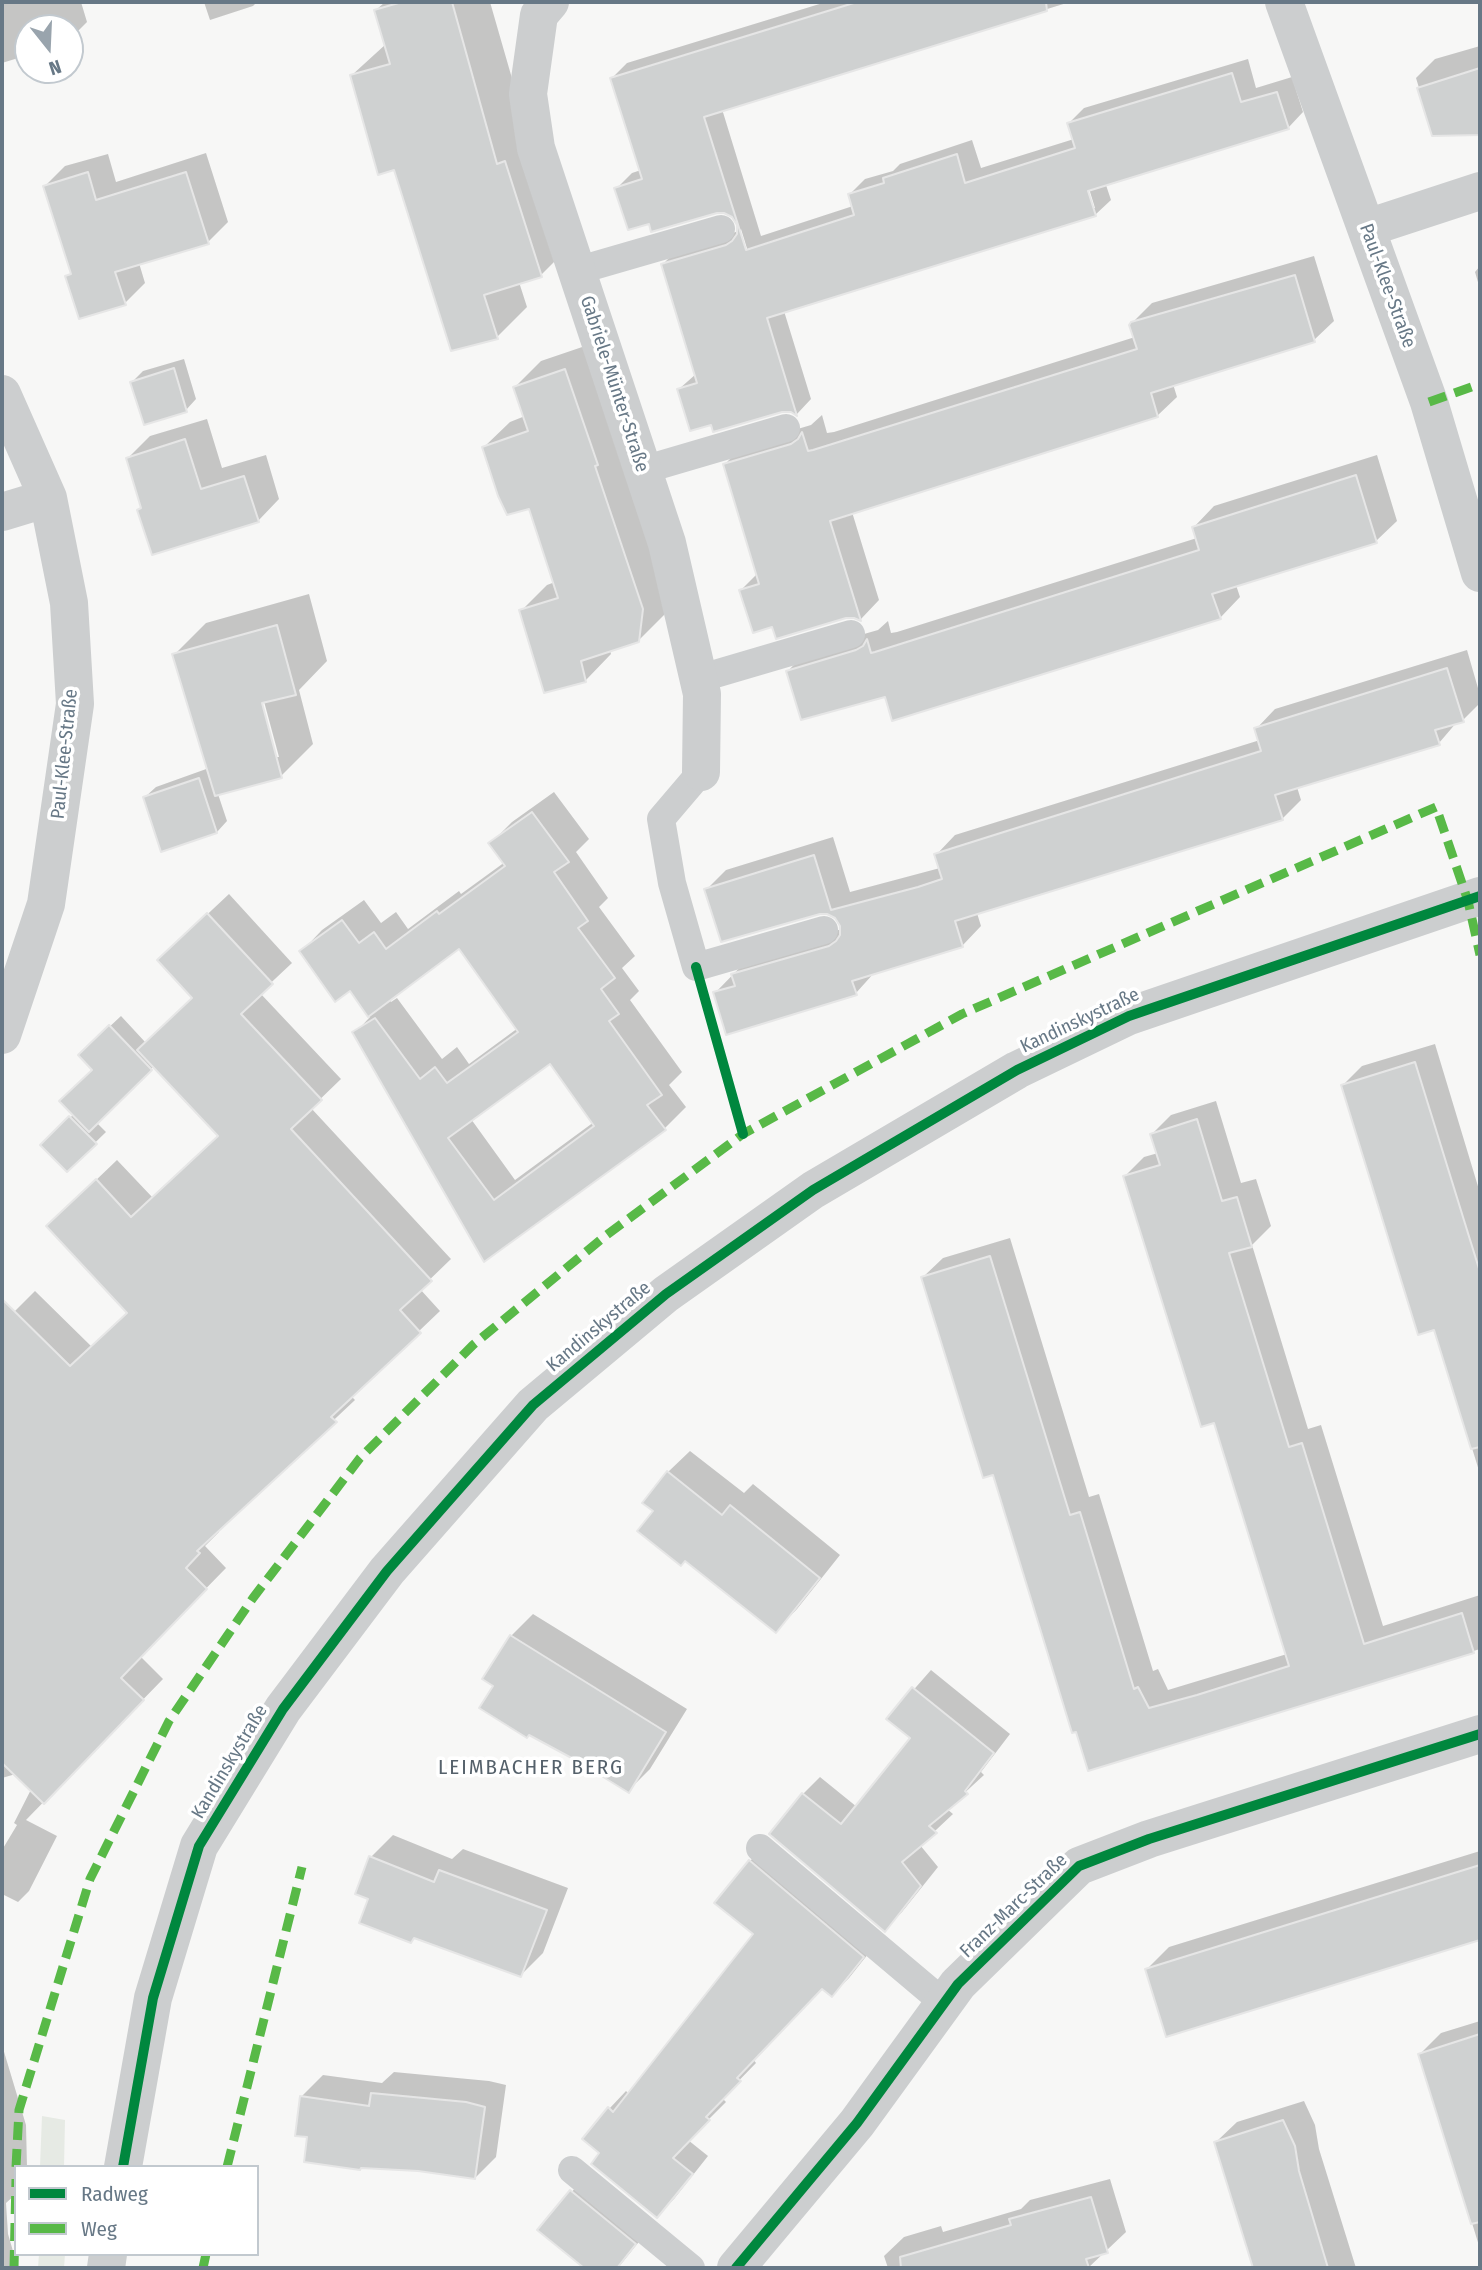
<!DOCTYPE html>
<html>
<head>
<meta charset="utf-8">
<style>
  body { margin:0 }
  #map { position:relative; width:1482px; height:2270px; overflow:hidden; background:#f7f7f6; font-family:"Fira Sans Condensed",sans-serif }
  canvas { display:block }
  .frame { position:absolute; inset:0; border:4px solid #677886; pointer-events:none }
  .legend { position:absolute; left:14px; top:2165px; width:245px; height:91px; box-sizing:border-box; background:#fff; border:2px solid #c2c9cf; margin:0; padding:9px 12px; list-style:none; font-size:21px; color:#677886 }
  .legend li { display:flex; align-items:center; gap:14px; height:35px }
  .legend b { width:35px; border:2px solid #c2c9cf }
  .north { position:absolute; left:14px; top:14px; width:70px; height:70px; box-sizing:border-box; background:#fff; border:2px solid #c2c9cf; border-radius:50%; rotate:162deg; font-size:19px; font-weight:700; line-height:28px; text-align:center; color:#677886 }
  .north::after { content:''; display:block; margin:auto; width:24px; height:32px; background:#99a4ad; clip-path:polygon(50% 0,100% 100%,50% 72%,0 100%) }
</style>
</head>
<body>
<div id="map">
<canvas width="1482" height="2270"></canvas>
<div class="frame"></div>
<ul class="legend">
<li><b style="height:9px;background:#00873e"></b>Radweg</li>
<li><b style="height:9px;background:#58b947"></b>Weg</li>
</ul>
<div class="north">N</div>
</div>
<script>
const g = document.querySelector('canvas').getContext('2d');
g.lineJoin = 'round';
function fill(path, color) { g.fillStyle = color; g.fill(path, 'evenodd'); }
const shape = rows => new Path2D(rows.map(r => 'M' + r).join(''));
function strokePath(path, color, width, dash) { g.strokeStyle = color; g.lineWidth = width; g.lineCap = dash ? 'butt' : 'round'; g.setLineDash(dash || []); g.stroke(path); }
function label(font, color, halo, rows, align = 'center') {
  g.font = font + ' "Fira Sans Condensed",sans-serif'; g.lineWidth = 7; g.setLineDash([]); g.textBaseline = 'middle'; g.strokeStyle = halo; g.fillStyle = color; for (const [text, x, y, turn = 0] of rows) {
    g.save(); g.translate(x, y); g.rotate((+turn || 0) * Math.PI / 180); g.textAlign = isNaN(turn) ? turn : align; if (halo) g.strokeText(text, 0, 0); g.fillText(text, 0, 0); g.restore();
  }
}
const green = shape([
  [42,2116,65,2120,64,2167,40,2167],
  [39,2254,65,2254,64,2268,38,2268]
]);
const shadow = shape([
  [2,2,81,2,87,22,70,39,70,28,28,28,28,55,2,63],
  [204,2,257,2,253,6,210,20],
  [385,2,490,2,528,134,571,245,541,275,519,282,527,307,497,337,395,168,352,75,386,44,376,10],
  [826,2,1070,2,722,109,761,236,853,206,849,195,865,179,893,171,900,164,972,140,981,168,1074,139,1069,123,1084,108,1248,59,1256,88,1292,77,1303,112,1288,128,1106,185,1111,200,1095,215,784,311,811,399,797,414,790,410,712,422,679,389,696,374,663,264,678,249,739,231,738,223,733,215,725,211,650,221,616,189,632,173,641,170,612,78,627,63],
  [1087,182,1095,208,1092,208,1084,183],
  [741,229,750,258,747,259,739,232],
  [1480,46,1480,131,1472,134,1433,134,1416,78,1435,59],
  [206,153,228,222,208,242,139,263,145,283,125,303,67,276,72,272,45,186,65,166,108,154,116,182],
  [1314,256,1334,321,1314,340,1173,384,1177,397,1157,416,852,512,879,600,861,619,855,616,773,624,741,590,757,574,725,464,744,445,811,425,822,415,827,433,834,432,1135,337,1132,323,1152,303],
  [1480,266,1480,289,1475,272],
  [591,344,668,582,664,615,638,641,610,650,611,654,586,680,545,691,521,611,547,585,555,582,530,507,484,447,510,422,525,416,515,387,541,361],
  [184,359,196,399,186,410,132,382,143,371],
  [207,419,222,468,266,455,279,499,258,521,143,507,128,458,150,436],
  [1377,455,1397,521,1376,541,1236,585,1240,597,1220,618,886,695,788,671,808,650,878,630,888,621,891,633,897,632,1197,538,1194,527,1214,506],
  [309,594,327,661,299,690,313,744,281,776,218,794,227,821,217,832,145,797,156,787,209,768,174,655,206,623],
  [262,694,279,757,275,757,259,695],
  [1467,650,1480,695,1480,703,1463,720,1457,722,1439,743,1297,787,1301,800,1282,819,977,913,981,926,962,946,874,973,856,993,715,993,752,955,842,929,837,917,829,912,706,890,726,870,833,837,850,892,940,868,936,855,955,835,1260,740,1256,729,1275,709],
  [554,792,589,839,576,852,608,898,599,907,635,956,622,968,639,991,630,1000,682,1072,669,1085,686,1107,664,1129,485,1260,355,1033,370,1017,350,989,301,952,322,930,364,900,381,923,396,912,408,929,459,891,461,894,505,862,491,843,512,822],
  [460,947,518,1028,469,1064,457,1047,442,1059,397,998,391,1002,389,999],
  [551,1062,594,1122,515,1180,471,1119],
  [229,894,292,963,260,993,341,1079,311,1108,451,1259,420,1289,440,1311,351,1396,355,1400,217,1530,219,1532,205,1546,226,1568,140,1656,163,1679,26,1820,57,1836,29,1891,18,1902,2,1894,2,1850,17,1825,14,1823,43,1766,2,1778,2,1324,35,1291,92,1347,129,1312,69,1206,117,1160,153,1198,220,1136,154,1066,96,1122,106,1132,67,1170,42,1145,74,1114,94,1069,91,1044,121,1016,146,1043,194,997,180,940],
  [1435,1044,1480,1193,1480,1474,1435,1328,1343,1085,1362,1066],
  [1216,1101,1241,1183,1256,1179,1271,1226,1252,1245,1308,1429,1321,1425,1383,1626,1480,1595,1480,1649,1089,1769,994,1473,923,1277,943,1258,1010,1238,1089,1497,1099,1494,1153,1671,1158,1669,1168,1690,1287,1654,1215,1420,1125,1176,1144,1157,1158,1153,1152,1134,1171,1115],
  [690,1451,744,1493,753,1484,840,1555,797,1609,776,1631,655,1511,668,1472],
  [533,1614,687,1709,650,1769,628,1791,484,1678,511,1636],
  [931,1670,1010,1734,981,1772,984,1775,947,1809,953,1814,920,1845,938,1867,902,1912,885,1929,803,1794,820,1777,857,1807,912,1738,888,1719],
  [393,1835,452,1859,463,1849,568,1888,543,1953,521,1975,371,1857],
  [767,1844,880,1939,849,1978,832,1995,823,1987,753,2059,756,2063,722,2098,726,2102,688,2140,708,2156,674,2199,657,2216,602,2153,609,2109,626,2091,629,2094,756,1934,750,1861],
  [1480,1851,1480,1938,1167,2035,1147,1969,1169,1947],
  [1480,2021,1480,2249,1420,2054,1441,2033],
  [2,2045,26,2125,27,2167,16,2167,16,2194,6,2203,8,2234,18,2268,2,2268],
  [394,2072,489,2081,506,2085,496,2157,475,2178,309,2135,301,2097,323,2075,382,2083],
  [1304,2101,1315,2125,1319,2149,1356,2268,1255,2268,1216,2142,1237,2122],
  [1110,2179,1126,2232,1088,2268,888,2268,884,2256,904,2237,941,2226,943,2232,1021,2209,1030,2200],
  [582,2180,646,2233,618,2268,588,2268,540,2229]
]);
const building = shape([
  [402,2,452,2,497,164,505,161,542,277,484,295,498,339,451,351,394,170,378,175,350,75,390,64,374,10,402,2],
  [857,2,1046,2,1047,11,704,117,746,250,854,215,848,194,884,183,883,178,957,154,965,183,1075,148,1067,123,1232,73,1241,102,1277,92,1289,129,1088,191,1096,216,767,318,797,416,791,412,782,412,713,432,711,425,690,431,677,389,697,383,661,264,726,245,732,241,737,234,737,225,732,217,724,213,717,213,651,232,649,224,628,230,614,188,642,179,610,78,857,2],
  [1480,68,1480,135,1432,136,1417,88,1480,68],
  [88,172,96,200,186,172,209,244,115,272,126,305,79,319,65,276,71,274,43,186,88,172],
  [1295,275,1315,342,1151,393,1158,417,830,521,861,621,854,618,846,618,776,639,772,627,753,633,739,590,759,584,723,464,791,444,798,439,802,432,808,451,813,450,1137,349,1129,325,1131,322,1295,275],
  [174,368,187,412,144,425,130,382,174,368],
  [565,369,598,465,595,466,643,609,639,642,581,661,586,682,544,693,519,610,558,598,529,509,507,515,498,496,482,447,528,431,513,387,565,369],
  [185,439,201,489,244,476,259,522,152,555,137,510,141,508,126,458,185,439],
  [1356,475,1377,543,1212,594,1221,619,892,721,885,697,801,720,786,671,856,650,863,646,867,639,871,653,875,652,1199,550,1192,527,1356,475],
  [277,625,296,695,262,703,282,778,215,796,172,654,277,625],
  [1447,668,1464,722,1435,730,1440,745,1275,795,1283,820,955,921,963,947,852,981,857,995,726,1035,713,992,735,986,731,974,829,946,836,941,840,935,840,926,835,918,827,914,820,914,721,942,704,889,814,855,831,910,918,887,942,879,934,854,1261,751,1254,728,1447,668],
  [199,778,217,833,161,852,143,797,199,778],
  [532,812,569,862,554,872,588,921,578,928,615,978,601,989,619,1014,609,1021,662,1095,647,1105,666,1130,484,1262,352,1032,375,1018,420,1079,435,1067,447,1083,518,1032,459,949,368,1017,350,991,335,1002,299,951,342,920,359,943,374,932,386,949,437,911,439,914,505,866,488,843,532,812],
  [550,1064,594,1126,494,1200,448,1138,550,1064],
  [207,913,273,984,241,1014,322,1100,291,1129,432,1281,400,1310,421,1333,331,1417,337,1422,197,1551,200,1553,186,1568,207,1589,121,1678,144,1700,44,1804,2,1763,2,1299,70,1366,127,1313,46,1226,96,1179,131,1217,218,1136,137,1050,192,998,157,960,207,913],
  [109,1025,152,1070,89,1132,59,1101,92,1070,78,1055,109,1025],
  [1415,1062,1480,1272,1480,1447,1471,1449,1434,1330,1418,1335,1341,1085,1415,1062],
  [69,1116,97,1144,67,1172,40,1145,69,1116],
  [1197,1119,1222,1201,1237,1197,1252,1247,1229,1253,1289,1447,1302,1443,1364,1644,1462,1613,1474,1653,1088,1771,1076,1732,1072,1733,993,1475,983,1478,921,1277,990,1256,1070,1515,1080,1512,1134,1689,1138,1687,1149,1708,1197,1695,1289,1666,1214,1423,1201,1427,1123,1176,1160,1165,1150,1134,1197,1119],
  [667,1471,722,1515,730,1505,820,1578,776,1633,685,1561,681,1566,637,1531,653,1511,642,1503,667,1471],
  [510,1635,666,1732,629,1793,579,1762,529,1735,527,1738,479,1708,493,1686,482,1679,510,1635],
  [912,1687,994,1753,965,1791,968,1794,929,1826,937,1833,902,1862,921,1886,885,1932,769,1834,802,1793,841,1824,910,1738,886,1719,912,1687],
  [369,1856,434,1882,439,1870,547,1910,521,1977,414,1938,411,1943,359,1923,368,1899,355,1894,369,1856],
  [749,1860,864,1957,832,1997,822,1989,737,2078,741,2081,706,2117,710,2120,673,2158,693,2174,657,2218,591,2164,599,2153,582,2139,608,2107,613,2112,753,1934,714,1903,749,1860],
  [1480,1865,1480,1940,1166,2037,1145,1969,1480,1865],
  [1480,2034,1480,2222,1471,2224,1418,2054,1480,2034],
  [371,2093,466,2102,485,2107,475,2179,418,2171,361,2168,360,2170,304,2162,307,2137,295,2136,300,2096,369,2106,371,2093],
  [1283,2120,1295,2146,1299,2171,1328,2268,1253,2268,1214,2142,1283,2120],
  [570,2190,636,2244,617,2268,584,2268,537,2230,570,2190],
  [1091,2197,1108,2253,1086,2259,1089,2268,901,2268,900,2257,1011,2225,1009,2219,1091,2197]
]);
const service = shape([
  [576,271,721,229],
  [643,470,786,428],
  [698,679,851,634],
  [701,772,661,819,672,883,696,967,824,930],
  [760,1848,944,2003],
  [572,2170,691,2268]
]);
const minor = shape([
  [550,2,539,15,528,94,536,148,667,543,702,694,701,772],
  [1284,2,1429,402,1480,573],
  [1367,228,1480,191],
  [2,394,48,498,69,603,75,704,46,904,2,1035],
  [2,512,48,498],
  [736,2268,857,2123,958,1984,1079,1866,1149,1839,1480,1734]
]);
const tertiary = shape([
  [123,2167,153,1998,199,1846,283,1709,387,1571,533,1405,666,1294,813,1190,1017,1070,1129,1016,1480,896],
  [106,2268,108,2254]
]);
const quiet = shape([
  [1429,402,1480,384],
  [16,2167,19,2110,90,1879,169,1721,253,1598,360,1458,473,1345,604,1237,743,1134,962,1014,1436,807,1468,901,1480,955],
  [227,2167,302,1867],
  [14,2268,16,2179],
  [203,2268,206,2254]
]);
const cycleway = shape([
  [696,967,743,1134],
  [123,2167,153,1998,199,1846,283,1709,387,1571,533,1405,666,1294,813,1190,1017,1070,1129,1016,1480,896],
  [736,2268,857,2123,958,1984,1079,1866,1149,1839,1480,1734]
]);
const streetNames = [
  ["Paul-Klee-Straße",1387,286,70],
  ["Gabriele-Münter-Straße",614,384,72],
  ["Paul-Klee-Straße",65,754,-84],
  ["Kandinskystraße",1080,1021,-25],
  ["Kandinskystraße",599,1327,-40],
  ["Kandinskystraße",230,1762,-59],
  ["Franz-Marc-Straße",1014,1906,-44]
];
const neighbourhoodNames = [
  ["LEIMBACHER BERG",531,1768]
];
fill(green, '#e6eae4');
fill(shadow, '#0003');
fill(building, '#cfd1d1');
strokePath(building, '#e6e6e6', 2);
strokePath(service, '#cccecf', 28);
strokePath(minor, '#cccecf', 38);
strokePath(tertiary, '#cccecf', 38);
strokePath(quiet, '#58b947', 9, [18, 9]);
strokePath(cycleway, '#00873e', 10);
label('19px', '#677886', '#fff', streetNames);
g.letterSpacing = '2px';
label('21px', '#55616b', '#fff', neighbourhoodNames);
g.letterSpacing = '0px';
</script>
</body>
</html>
